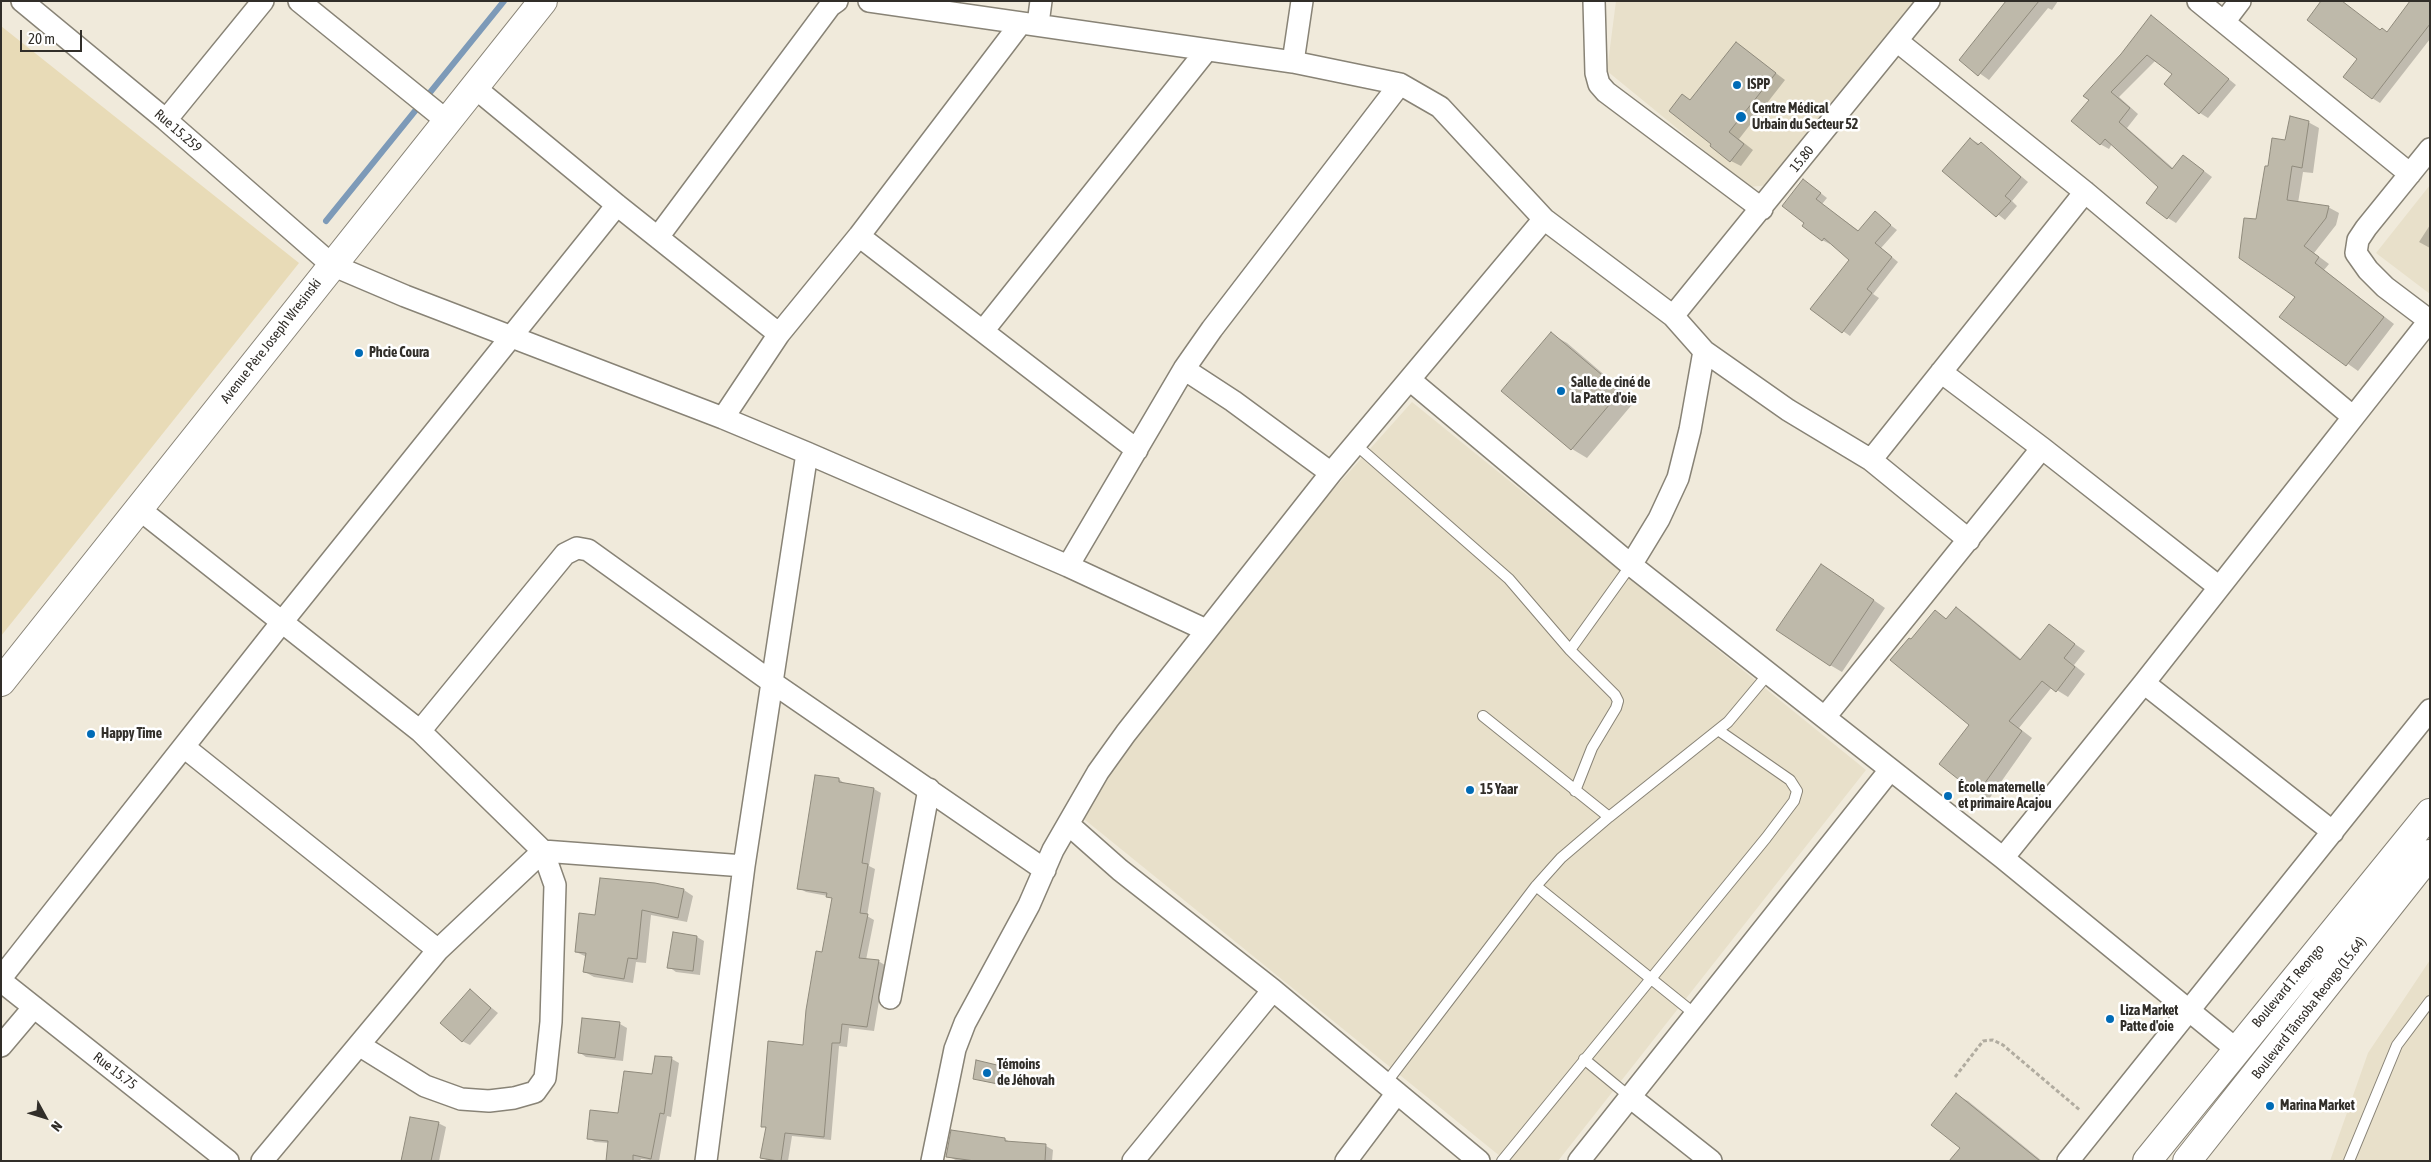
<!DOCTYPE html>
<html>
<head>
<meta charset="utf-8">
<style>
  body { margin:0 }
  #map { position:relative; width:2431px; height:1162px; overflow:hidden; background:#f0eadb; font-family:"Asap Condensed",sans-serif }
  canvas { display:block }
  .frame { position:absolute; inset:0; border:2px solid #312e29; pointer-events:none }
  .north { position:absolute; left:20px; top:1092px; width:50px; height:50px; -webkit-text-stroke:4px #fff; paint-order:stroke; rotate:129deg; font-size:14px; font-weight:700; line-height:20px; text-align:center; color:#312e29 }
  .north::after { content:''; display:block; margin:auto; width:18px; height:22px; background:#312e29; clip-path:polygon(50% 0,100% 100%,50% 72%,0 100%) }
  .scale { position:absolute; left:20px; top:30px; width:62px; height:22px; box-sizing:border-box; border:2px solid #312e29; border-top:0; padding-left:6px; font-size:15px; line-height:18px; white-space:nowrap; color:#312e29; -webkit-text-stroke:4px #fff; paint-order:stroke }
</style>
</head>
<body>
<div id="map">
<canvas width="2431" height="1162"></canvas>
<div class="frame"></div>
<div class="north">N</div>
<div class="scale">20 m</div>
</div>
<script>
const g = document.querySelector('canvas').getContext('2d');
g.lineJoin = 'round';
function fill(path, color) { g.fillStyle = color; g.fill(path, 'evenodd'); }
const shape = rows => new Path2D(rows.map(r => 'M' + r).join(''));
function strokePath(path, color, width, dash) { g.strokeStyle = color; g.lineWidth = width; g.lineCap = dash ? 'butt' : 'round'; g.setLineDash(dash || []); g.stroke(path); }
function label(font, color, halo, rows, align = 'center') {
  g.font = font + ' "Asap Condensed",sans-serif'; g.lineWidth = 5; g.setLineDash([]); g.textBaseline = 'middle'; g.strokeStyle = halo; g.fillStyle = color; for (const [text, x, y, turn = 0] of rows) {
    g.save(); g.translate(x, y); g.rotate((+turn || 0) * Math.PI / 180); g.textAlign = isNaN(turn) ? turn : align; if (halo) g.strokeText(text, 0, 0); g.fillText(text, 0, 0); g.restore();
  }
}
const built = shape([
  [1616,1,1918,1,1770,185,1749,187,1607,71],
  [2430,185,2430,294,2376,253],
  [1412,402,1866,770,1558,1161,1506,1161,1079,815,1211,626],
  [2430,960,2430,1161,2330,1161,2368,1053]
]);
const green = shape([
  [1,26,299,263,1,636]
]);
const shadow = shape([
  [2008,1,2058,1,2052,10,2048,8,1989,80,1961,60],
  [2430,1,2430,39,2380,103,2372,98,2381,31,2387,33],
  [2151,16,2236,85,2208,118,2200,113,2174,74,2156,60,2119,97,2138,114,2127,128,2174,169,2192,162,2212,177,2176,223,2168,218,2160,187,2112,144,2109,149,2100,144,2091,99],
  [1736,43,1785,80,1739,139,1753,150,1741,166,1731,161,1691,101],
  [2308,122,2319,128,2313,173,2303,172,2298,203,2328,207,2339,213,2336,225,2314,253,2329,264,2324,270,2394,324,2358,371,2281,316,2297,297,2257,221,2269,168,2286,141],
  [1970,139,1988,148,2028,182,2012,201,2017,206,2005,220,1944,171],
  [1804,180,1827,198,1822,204,1859,231,1875,213,1897,230,1881,248,1898,262,1873,294,1879,298,1850,336,1812,309,1851,260,1831,242,1830,244,1822,240],
  [2430,225,2430,248,2419,242],
  [1551,334,1567,343,1635,401,1587,458,1572,449,1503,391],
  [1833,572,1885,608,1842,672,1830,665],
  [1956,609,1967,615,2022,660,2049,626,2085,651,2074,665,2085,674,2068,697,2052,687,2019,728,2032,738,1989,799,1941,764,1970,725,1912,641,1935,612,1947,619],
  [816,776,839,779,846,785,874,789,881,793,869,866,875,869,867,916,874,920,866,960,878,961,885,965,874,1031,849,1028,847,1047,839,1046,831,1140,792,1136,788,1161,768,1161,762,1157,767,1128,763,1126,804,1047,833,899,828,896,806,892,799,888],
  [684,890,693,896,687,922,651,915,646,963,636,962,633,983,594,977,585,972,587,957,576,952,596,916],
  [697,937,704,941,700,975,676,972,669,967],
  [471,991,498,1013,470,1045,462,1041],
  [584,1019,620,1024,627,1028,623,1061,586,1057,579,1052],
  [656,1057,672,1059,679,1063,671,1117,667,1116,659,1161,641,1159,640,1161,607,1161,609,1143,595,1142,588,1138,619,1114,653,1075],
  [977,1061,1004,1069,1001,1085,974,1079],
  [1956,1095,1968,1101,2042,1161,1951,1161,1961,1147],
  [438,1123,446,1127,439,1161,404,1161],
  [1005,1139,1010,1142,1046,1146,1053,1150,1052,1161,958,1161,947,1156]
]);
const stream = shape([
  [326,221,504,1]
]);
const building = shape([
  [2006,1,2039,1,1978,76,1959,60,2006,1],
  [2321,1,2342,1,2380,30,2382,28,2387,32,2410,1,2430,1,2430,24,2372,99,2343,77,2357,59,2307,20,2321,1],
  [2151,15,2229,79,2199,114,2164,84,2172,74,2147,55,2111,92,2130,108,2119,122,2172,169,2183,155,2204,171,2167,219,2146,203,2158,187,2105,139,2100,145,2071,121,2089,100,2083,96,2121,54,2151,15],
  [1736,42,1776,73,1729,132,1744,144,1730,162,1710,146,1711,144,1669,111,1682,94,1690,100,1736,42],
  [2290,116,2309,121,2302,168,2292,166,2287,200,2329,206,2326,218,2304,246,2319,257,2315,263,2384,317,2346,366,2279,317,2295,297,2239,258,2244,218,2256,219,2265,166,2268,166,2272,138,2285,140,2290,116],
  [1970,138,1978,145,1981,142,2021,177,2005,196,2011,201,1996,217,1942,171,1970,138],
  [1803,179,1821,193,1816,199,1858,231,1875,211,1891,225,1875,243,1892,257,1867,289,1872,293,1842,333,1810,309,1849,260,1824,238,1822,241,1802,226,1804,223,1782,206,1803,179],
  [1551,332,1621,391,1571,450,1501,391,1551,332],
  [1821,564,1874,600,1830,666,1776,630,1821,564],
  [1956,607,2020,660,2049,624,2075,644,2064,658,2075,667,2056,692,2042,681,2009,721,2022,731,1977,794,1939,764,1969,725,1890,660,1909,638,1911,639,1935,610,1946,619,1956,607],
  [815,775,839,778,839,782,874,788,862,863,868,864,860,913,868,914,859,958,879,960,867,1027,842,1024,840,1043,832,1043,824,1137,785,1133,781,1161,778,1161,760,1158,766,1127,761,1127,768,1041,803,1045,806,1010,816,951,822,952,832,898,826,897,827,893,797,889,815,775],
  [600,878,655,883,684,889,678,918,642,910,637,959,628,958,624,979,583,972,586,953,575,952,579,913,595,915,600,878],
  [673,932,697,936,693,971,667,968,673,932],
  [470,989,491,1008,462,1042,440,1023,470,989],
  [582,1018,620,1022,615,1058,578,1053,582,1018],
  [655,1056,672,1057,664,1114,660,1113,651,1159,633,1155,633,1161,606,1161,608,1141,587,1139,590,1110,618,1113,624,1071,652,1074,655,1056],
  [976,1060,1001,1066,998,1084,973,1079,976,1060],
  [1956,1093,2040,1161,1949,1161,1960,1148,1931,1125,1956,1093],
  [410,1117,439,1122,431,1161,401,1161,410,1117],
  [951,1130,1005,1138,1005,1141,1046,1144,1045,1161,975,1161,946,1157,951,1130]
]);
const path = shape([
  [1955,1077,1983,1041,1993,1040,2003,1045,2081,1111]
]);
const lane = shape([
  [1355,444,1509,579,1570,650,1615,695,1618,701,1616,708,1592,748,1575,791],
  [1570,650,1631,565],
  [1483,716,1609,817],
  [1536,886,1696,1015],
  [1584,1059,1630,1097],
  [1386,1083,1536,886,1561,858,1609,817,1728,722,1769,673],
  [1502,1161,1766,838,1794,801,1797,791,1790,780,1718,730],
  [2349,1161,2397,1045,2430,1001]
]);
const street = shape([
  [22,1,166,120,332,265,405,296,723,418,807,453,1068,566,1206,630],
  [299,1,447,121],
  [869,1,1293,62,1400,84,1440,107,1544,219,1673,316,1704,351,1690,430,1678,478,1659,519,1631,565],
  [1594,1,1596,73,1599,84,1606,92,1762,209],
  [2198,1,2410,174],
  [2224,22,2240,1],
  [1038,24,1041,1],
  [1897,41,2085,192,2352,416],
  [1293,62,1302,1],
  [474,87,617,205,779,334],
  [166,120,263,1],
  [2430,149,2366,228,2358,240,2356,253,2368,270,2385,287,2430,321],
  [859,236,1137,450],
  [658,237,830,6,837,1],
  [1673,316,1929,1],
  [983,331,1206,51],
  [1704,351,1788,410,1871,460,1969,540],
  [1184,369,1233,401,1331,473],
  [1941,372,2042,448,2219,587],
  [1410,380,1631,565,2003,858,2236,1049],
  [723,418,779,334,859,236,1021,23],
  [1871,460,2085,192],
  [139,509,420,731,543,851,744,866],
  [1068,566,1184,369,1212,329,1400,84],
  [2144,683,2333,832],
  [1825,717,2042,448],
  [420,731,565,554,577,548,588,550,773,683,1045,870],
  [184,747,438,950],
  [1068,824,1120,870,1273,990,1479,1161],
  [2003,858,2144,683,2429,321],
  [1,978,282,622,617,205],
  [1,981,228,1161],
  [890,998,929,789],
  [1,1046,34,1007],
  [1630,1097,1711,1161],
  [262,1161,438,950,543,851,555,885,551,1022,545,1078,535,1092,514,1098,489,1101,461,1099,425,1086,359,1045],
  [706,1161,744,866,807,453],
  [932,1161,955,1049,965,1023,1029,905,1053,850,1098,772,1126,733,1331,473,1544,219],
  [1133,1161,1273,990],
  [1346,1161,1397,1093],
  [1579,1161,1890,770],
  [2068,1161,2430,710]
]);
const secondary = shape([
  [1,682,543,1]
]);
const highway = shape([
  [2147,1161,2430,813],
  [2187,1161,2430,854]
]);
const markers = [
  [1737,85,5,"#006bb6"],
  [1741,117,6,"#006bb6"],
  [359,353,5,"#006bb6"],
  [1561,391,5,"#006bb6"],
  [91,734,5,"#006bb6"],
  [1470,790,5,"#006bb6"],
  [1948,796,5,"#006bb6"],
  [2110,1019,5,"#006bb6"],
  [987,1073,5,"#006bb6"],
  [2270,1106,5,"#006bb6"]
];
const poiNames = [
  ["ISPP",1747,85],
  ["Centre Médical",1752,109],
  ["Urbain du Secteur 52",1752,125],
  ["Phcie Coura",369,353],
  ["Salle de ciné de",1571,383],
  ["la Patte d'oie",1571,399],
  ["Happy Time",101,734],
  ["École maternelle",1958,788],
  ["et primaire Acajou",1958,804],
  ["15 Yaar",1480,790],
  ["Liza Market",2120,1011],
  ["Patte d'oie",2120,1027],
  ["Témoins",997,1065],
  ["de Jéhovah",997,1081],
  ["Marina Market",2280,1106]
];
const streetNames = [
  ["Rue 15.259",178,131,41],
  ["15.80",1802,159,-51],
  ["Avenue Père Joseph Wresinski",271,341,-52],
  ["Boulevard T. Reongo",2288,986,-50],
  ["Boulevard Tânsoba Reongo (15.64)",2309,1008,-52],
  ["Rue 15.75",115,1071,38]
];
fill(built, '#e8e0ca');
fill(green, '#e8dbb7');
fill(shadow, '#0003');
strokePath(stream, '#7d9ab8', 6);
fill(building, '#beb9aa');
strokePath(building, '#8f8a7c', 1);
strokePath(lane, '#888376', 12);
strokePath(street, '#888376', 24);
strokePath(secondary, '#888376', 30);
strokePath(highway, '#888376', 30);
strokePath(path, '#b1aca0', 3, [4, 2.5]);
strokePath(lane, '#fff', 10);
strokePath(street, '#fff', 21);
strokePath(secondary, '#fff', 28);
strokePath(highway, '#fff', 28);
for (const [x, y, r, color] of markers) { const dot = new Path2D(); dot.arc(x, y, r, 0, 2 * Math.PI); g.fillStyle = color; g.fill(dot); strokePath(dot, '#fff', 2); }
label('bold 14px', '#312e29', '#fff', poiNames, 'left');
label('14px', '#312e29', '#fff', streetNames);
</script>
</body>
</html>
